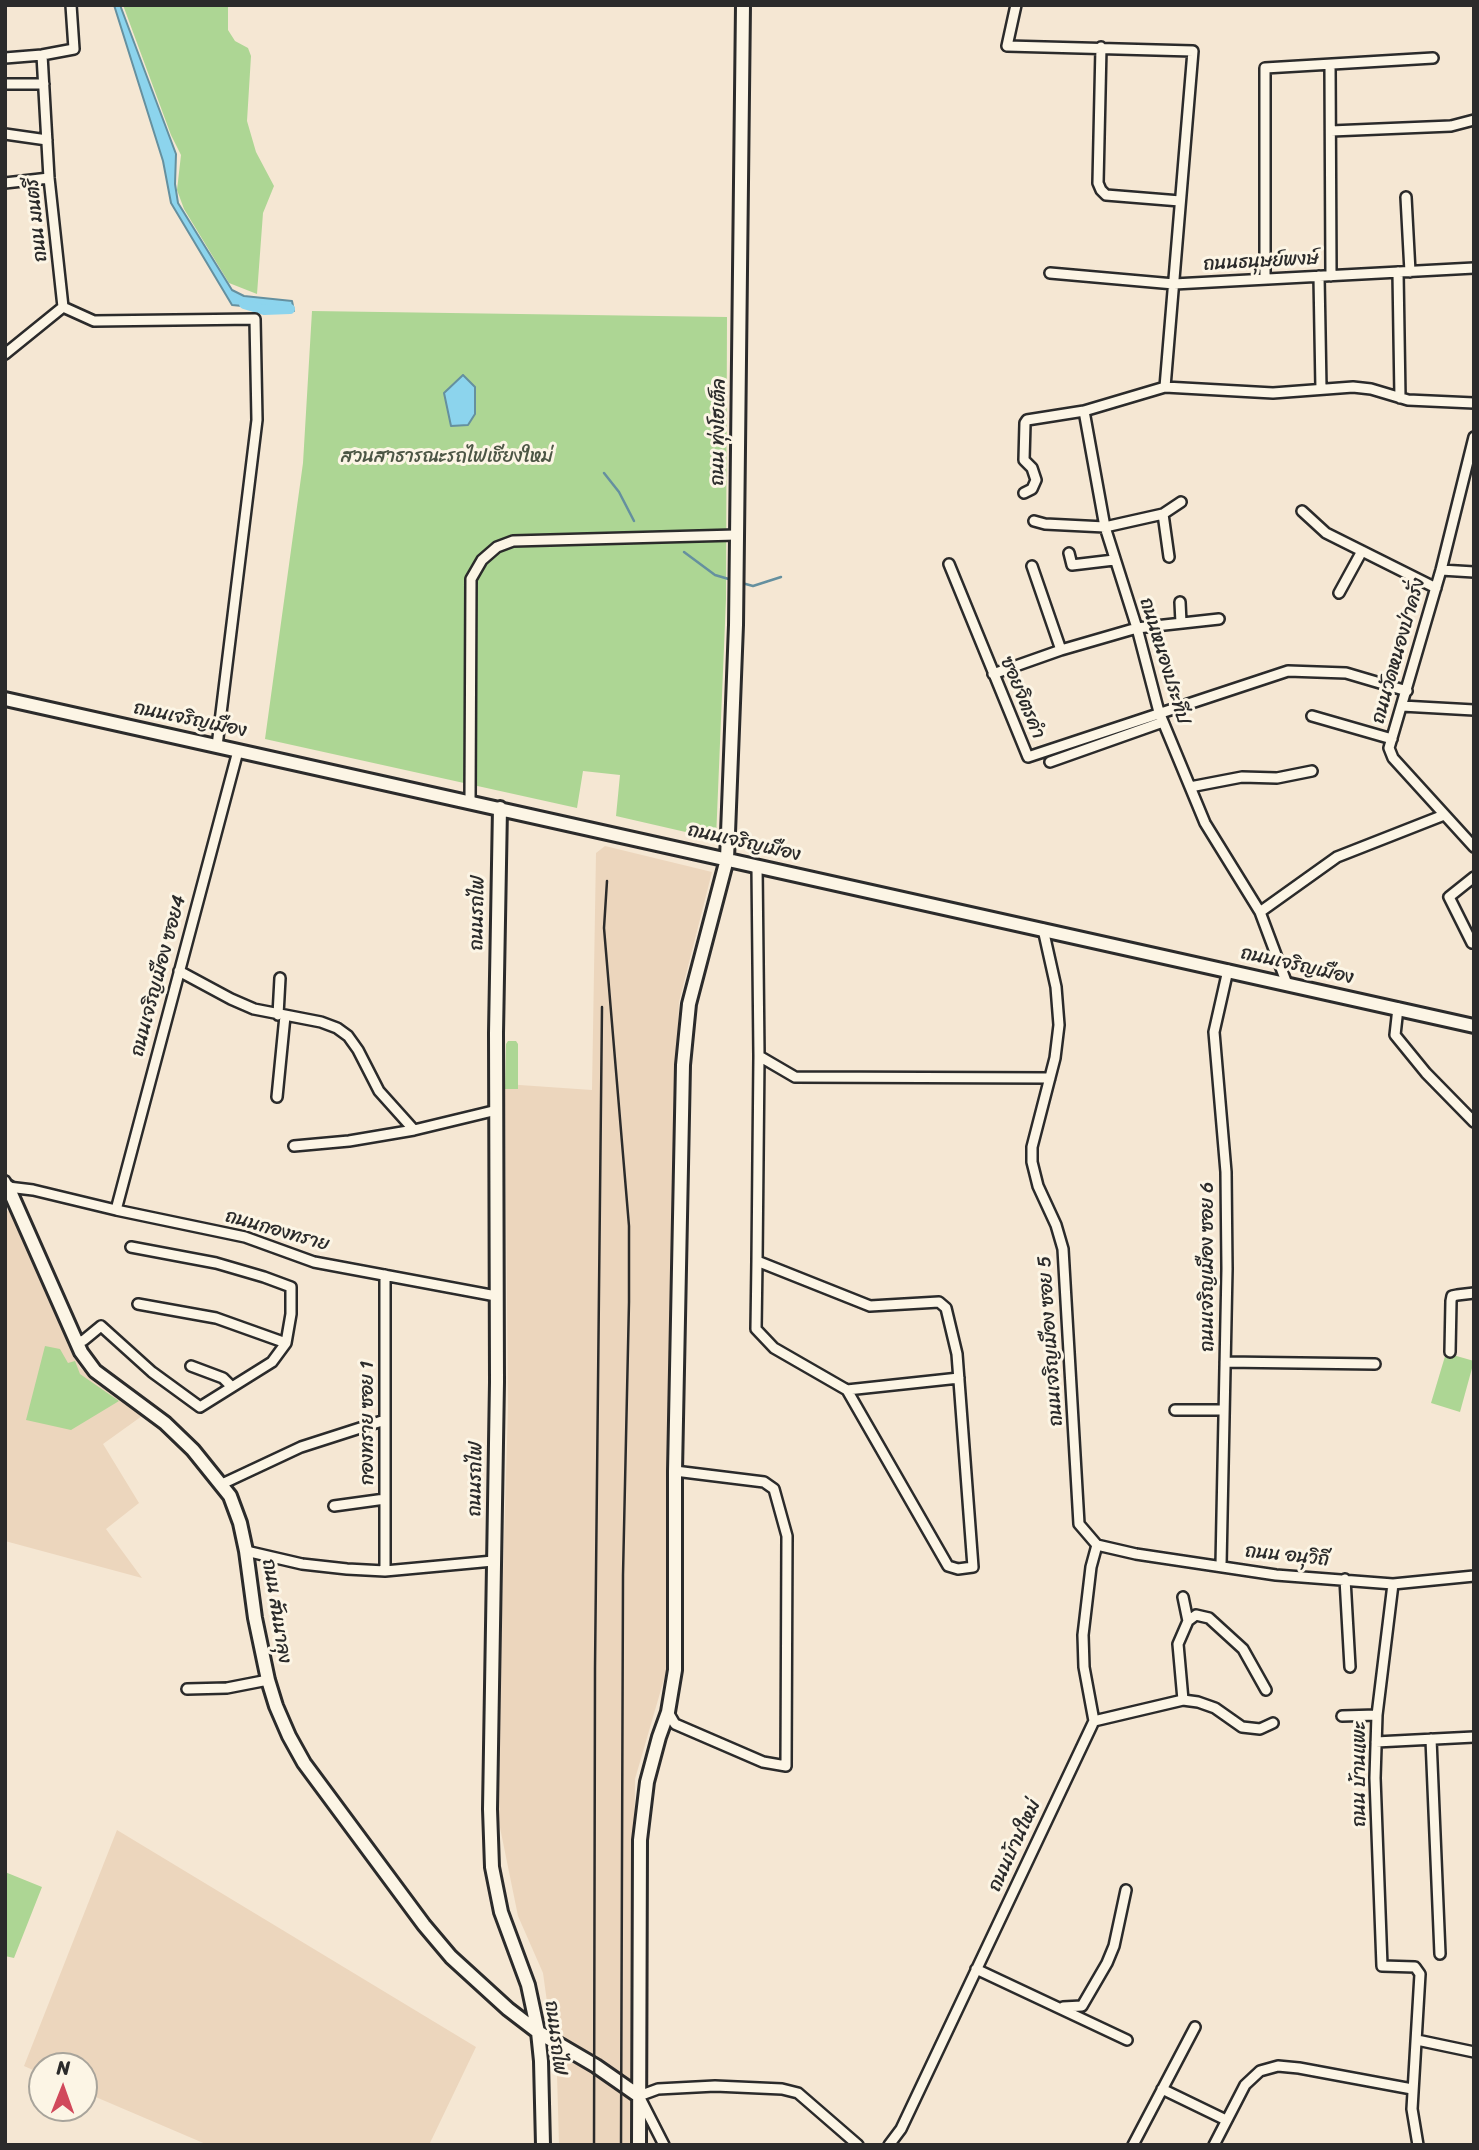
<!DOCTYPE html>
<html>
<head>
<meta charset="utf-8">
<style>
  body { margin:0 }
  #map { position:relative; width:1479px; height:2150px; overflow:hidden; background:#f5e7d3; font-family:Sriracha,sans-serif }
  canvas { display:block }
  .frame { position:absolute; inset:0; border:7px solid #2b2b2b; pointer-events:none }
  .north { position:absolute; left:28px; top:2052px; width:70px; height:70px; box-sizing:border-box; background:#fcf5e5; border:2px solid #a8a49b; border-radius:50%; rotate:1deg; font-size:19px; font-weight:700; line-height:28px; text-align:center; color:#2b2b2b }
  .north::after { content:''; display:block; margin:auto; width:24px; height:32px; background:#d1495b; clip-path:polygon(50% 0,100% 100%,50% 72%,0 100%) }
</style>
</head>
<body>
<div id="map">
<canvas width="1479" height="2150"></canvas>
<div class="frame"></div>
<div class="north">N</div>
</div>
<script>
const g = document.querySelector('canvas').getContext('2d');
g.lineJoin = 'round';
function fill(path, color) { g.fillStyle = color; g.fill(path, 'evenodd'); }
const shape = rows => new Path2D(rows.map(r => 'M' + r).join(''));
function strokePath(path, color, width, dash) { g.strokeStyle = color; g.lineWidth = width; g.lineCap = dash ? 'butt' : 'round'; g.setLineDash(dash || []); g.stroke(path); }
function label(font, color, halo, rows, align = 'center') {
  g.font = font + ' Sriracha,"Playpen Sans Thai",sans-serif'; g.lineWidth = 6; g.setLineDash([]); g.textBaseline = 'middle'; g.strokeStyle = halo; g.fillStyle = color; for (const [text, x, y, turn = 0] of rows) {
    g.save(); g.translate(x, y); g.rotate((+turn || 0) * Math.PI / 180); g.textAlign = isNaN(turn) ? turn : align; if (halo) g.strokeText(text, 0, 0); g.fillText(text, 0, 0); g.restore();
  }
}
const built = shape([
  [605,846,712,872,679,1002,668,1391,667,1669,635,1779,632,2145,559,2145,557,2074,543,1973,518,1916,496,1808,508,1407,505,1084,592,1090,596,853],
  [5,1211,11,1211,80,1368,142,1416,103,1444,139,1503,106,1529,142,1578,5,1541],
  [117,1830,476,2047,429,2145,208,2145,84,2092,84,2066,42,2066,42,2074,24,2066]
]);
const green = shape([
  [123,5,228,5,228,30,235,41,248,48,251,56,247,121,256,152,274,186,263,213,257,294,229,283,184,209,177,190,181,155,171,135],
  [312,311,727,317,726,599,716,839,616,816,620,775,583,771,577,808,265,739,303,463],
  [508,1041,516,1041,518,1044,518,1089,505,1089,506,1044],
  [45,1346,60,1349,68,1363,75,1361,80,1374,119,1401,71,1430,26,1420],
  [1446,1353,1474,1361,1460,1412,1431,1403],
  [5,1872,42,1887,14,1958,5,1956]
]);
const water = shape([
  [114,5,120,5,176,154,175,184,178,203,232,290,244,296,292,301,294,311,232,305,171,203,163,161,114,5],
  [463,375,475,387,475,414,468,425,451,426,444,393,463,375]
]);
const stream = shape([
  [604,473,619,492,634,521],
  [684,552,715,575,732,580],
  [742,583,753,586,781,577]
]);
const canal = shape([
  [244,304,264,310,290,309]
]);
const street = shape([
  [1016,5,1007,46,1193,51,1165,387],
  [1101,47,1098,183,1101,190,1106,195,1180,201],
  [42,55,49,178,63,307],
  [5,58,42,55,74,49,71,5],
  [1330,65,1331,276],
  [5,84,44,84],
  [1331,131,1451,126,1474,120],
  [5,134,47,140],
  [5,183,49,178],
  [1406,197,1410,272],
  [1398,272,1400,398],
  [1050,273,1174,284,1474,268],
  [1319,276,1321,389],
  [1265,279,1265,68,1433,58],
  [63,307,94,321,255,319,257,420,217,746],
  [5,354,63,307],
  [1084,411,1105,527,1137,628,1159,712,1205,823,1260,912,1287,984],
  [1474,437,1441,570,1389,748,1393,758,1474,847],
  [1024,493,1032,489,1036,480,1032,468,1024,460,1025,423,1027,420,1084,411,1165,387,1273,393,1353,387,1371,389,1408,400,1474,403],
  [1302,511,1326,533,1436,588],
  [1163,514,1169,557],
  [1034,521,1045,524,1105,527,1163,514,1181,502],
  [1069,553,1072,565,1114,560],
  [949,564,1028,757,1288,671,1346,673,1407,691],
  [1032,566,1061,650],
  [1441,570,1474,572],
  [1339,593,1362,551],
  [1180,602,1181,623],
  [993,674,1061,650,1137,628,1219,619],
  [1402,706,1474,710],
  [1312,716,1392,739],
  [1050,762,1163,722],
  [1190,787,1242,777,1277,778,1312,771],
  [470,802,471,579,482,560,497,547,513,541,736,535],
  [1260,912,1337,857,1444,815],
  [1043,929,1056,987,1059,1025,1055,1058,1032,1147,1032,1162,1038,1186,1056,1225,1063,1249,1079,1524,1097,1545],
  [1472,943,1449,897,1474,877],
  [179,971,231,999,254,1009,321,1022,337,1028,348,1036,358,1050,379,1091,414,1130],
  [1398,1008,1395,1035,1426,1073,1474,1122],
  [278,1015,280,978],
  [759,1056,795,1077,1050,1078],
  [277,1097,285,1016],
  [294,1146,349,1141,414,1130,497,1110],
  [5,1181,8,1187,33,1190,116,1210,245,1237,314,1262,496,1296],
  [116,1210,238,751],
  [757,1261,870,1306,939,1302,946,1308,957,1354,973,1567,958,1569,948,1566,847,1390,774,1348,756,1329,757,1261,759,1056,757,866],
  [138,1304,216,1318,286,1343],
  [77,1343,84,1340,101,1326,152,1372,200,1407,272,1362,286,1343,291,1314,291,1287,264,1277,216,1263,131,1247],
  [1450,1352,1451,1301,1452,1296,1457,1295,1474,1293],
  [1225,1362,1375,1364],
  [191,1366,223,1378,231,1386],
  [847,1390,959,1378],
  [1175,1410,1223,1410],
  [222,1484,301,1447,385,1420],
  [334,1506,385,1499],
  [1097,1545,1136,1554,1276,1575,1393,1584,1474,1576],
  [246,1551,302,1564,347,1569,385,1571,493,1561],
  [1221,1565,1227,1269,1226,1172,1214,1032,1228,970],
  [385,1571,385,1275],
  [1345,1579,1350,1667],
  [1393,1584,1377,1715,1375,1778,1382,1966,1415,1967,1420,1974,1412,2109,1418,2145],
  [1183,1597,1188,1621],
  [187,1689,227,1688,268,1680],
  [1183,1700,1198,1702,1215,1708,1242,1727,1260,1729,1273,1723],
  [668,1712,675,1724,763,1762,786,1766,787,1536,774,1489,764,1482,675,1471],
  [1342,1716,1377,1715],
  [1094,1721,1183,1700,1178,1644,1188,1621,1196,1615,1209,1618,1243,1649,1266,1690],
  [1431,1739,1440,1954],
  [1376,1742,1474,1737],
  [976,1969,1127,2040],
  [1063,2007,1082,2006,1107,1963,1114,1946,1126,1890],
  [1417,2040,1474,2052],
  [1162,2089,1226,2120],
  [664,2145,639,2096,658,2089,715,2086,782,2089,798,2093,858,2145],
  [889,2145,901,2129,1094,1721,1084,1667,1083,1635,1091,1567,1097,1545],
  [1133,2145,1195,2027],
  [1214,2145,1245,2085,1260,2071,1278,2066,1299,2068,1412,2089]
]);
const secondary = shape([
  [5,699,1474,1026],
  [500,808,496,1033,497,1382,490,1809,492,1867,501,1912,528,1985,538,2032,541,2061,543,2145],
  [8,1187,81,1352,95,1371,165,1423,193,1450,230,1496,240,1523,246,1551,255,1618,268,1680,276,1706,289,1736,304,1763,424,1925,451,1957,508,2009,538,2032,596,2066,639,2096],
  [639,2145,640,1840,647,1782,659,1737,668,1712,675,1670,675,1471,683,1065,689,1004,727,859,736,625,743,5]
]);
const rail = shape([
  [607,881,604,928,629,1226,629,1302,623,1575,621,2145],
  [594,2145,595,1668,602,1007]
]);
const streetNames = [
  ["ถนน มนตรี",37,220,-96],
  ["ถนนธนุษย์พงษ์",1261,262,-3],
  ["ถนน ทุ่งโฮเต็ล",719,432,-89],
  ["ถนนวัดหนองป่าครั่ง",1399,651,-74],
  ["ถนนหนองประทีป",1164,661,73],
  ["ซอยจิตรคำ",1022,698,67],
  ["ถนนเจริญเมือง",190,720,12],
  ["ถนนเจริญเมือง",744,843,13],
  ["ถนนรถไฟ",478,913,-89],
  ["ถนนเจริญเมือง",1297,966,13],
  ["ถนนเจริญเมือง ซอย4",159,976,-75],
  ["ถนนกองทราย",277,1231,16],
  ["ถนนเจริญเมือง ซอย 6",1208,1267,-90],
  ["ถนนเจริญเมือง ซอย 5",1051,1341,-94],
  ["กองทราย ซอย 1",368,1423,-90],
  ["ถนนรถไฟ",476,1479,-89],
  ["ถนน อนุวิถี",1287,1556,6],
  ["ถนน สันนาลุง",276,1611,81],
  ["ถนน บ้านแพะ",1360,1774,-90],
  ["ถนนบ้านใหม่",1015,1846,-65],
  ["ถนนรถไฟ",555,2038,83]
];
const parkNames = [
  ["สวนสาธารณะรถไฟเชียงใหม่",447,457]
];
fill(built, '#ecd6bd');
fill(green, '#add694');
fill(water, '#8cd4ed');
strokePath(water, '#65909f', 2);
strokePath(stream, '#65909f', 2.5);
strokePath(canal, '#8cd4ed', 10);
strokePath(street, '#2b2b2b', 14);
strokePath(secondary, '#2b2b2b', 18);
strokePath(street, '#fcf5e5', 9);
strokePath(secondary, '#fcf5e5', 12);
strokePath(rail, '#2b2b2b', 2.5);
label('19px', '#2b2b2b', '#fcf5e5', streetNames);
label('19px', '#4c5645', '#fcf5e5', parkNames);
</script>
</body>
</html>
